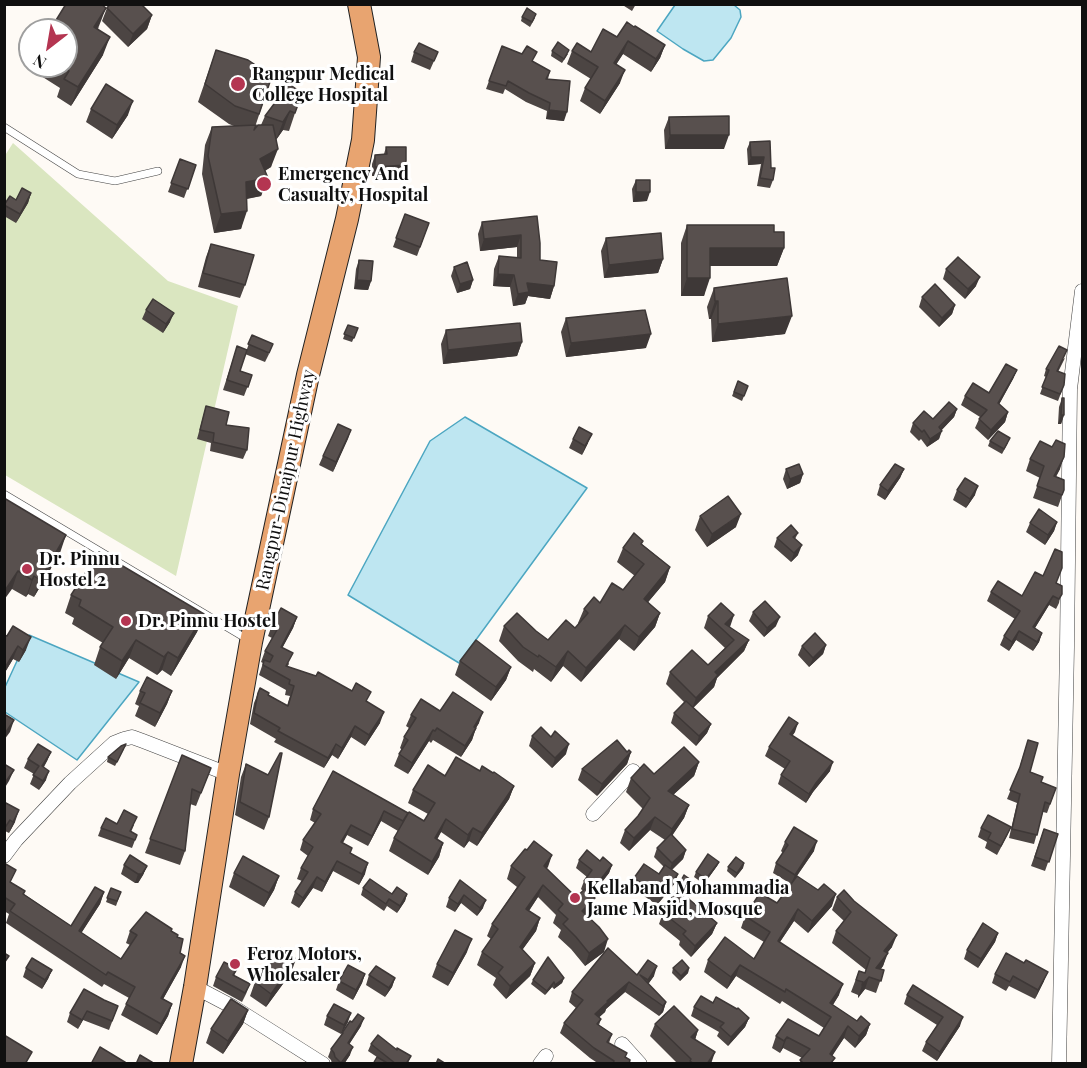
<!DOCTYPE html>
<html>
<head>
<meta charset="utf-8">
<style>
  body { margin:0 }
  #map { position:relative; width:1087px; height:1068px; overflow:hidden; background:#fefaf5; font-family:"Playfair Display",serif }
  canvas { display:block }
  .frame { position:absolute; inset:0; border:6px solid #101010; pointer-events:none }
  .north { position:absolute; left:18px; top:18px; width:60px; height:60px; box-sizing:border-box; background:#fff; border:2px solid #9f9f9f; border-radius:50%; rotate:211deg; font-size:16px; font-weight:700; line-height:24px; text-align:center; color:#101010 }
  .north::after { content:''; display:block; margin:auto; width:21px; height:27px; background:#b43551; clip-path:polygon(50% 0,100% 100%,50% 72%,0 100%) }
</style>
</head>
<body>
<div id="map">
<canvas width="1087" height="1068"></canvas>
<div class="frame"></div>
<div class="north">N</div>
</div>
<script>
const g = document.querySelector('canvas').getContext('2d');
g.lineJoin = 'round';
function fill(path, color) { g.fillStyle = color; g.fill(path, 'evenodd'); }
const shape = rows => new Path2D(rows.map(r => 'M' + r).join(''));
function strokePath(path, color, width, dash) { g.strokeStyle = color; g.lineWidth = width; g.lineCap = dash ? 'butt' : 'round'; g.setLineDash(dash || []); g.stroke(path); }
function label(font, color, halo, rows, align = 'center') {
  g.font = font + ' "Playfair Display",serif'; g.lineWidth = 6; g.setLineDash([]); g.textBaseline = 'middle'; g.strokeStyle = halo; g.fillStyle = color; for (const [text, x, y, turn = 0] of rows) {
    g.save(); g.translate(x, y); g.rotate((+turn || 0) * Math.PI / 180); g.textAlign = isNaN(turn) ? turn : align; if (halo) g.strokeText(text, 0, 0); g.fillText(text, 0, 0); g.restore();
  }
}
const green = shape([
  [13,143,168,281,238,306,176,576,5,475,4,157]
]);
const water = shape([
  [675,5,734,5,740,10,741,17,731,38,713,60,704,61,683,49,657,31,675,5],
  [465,417,587,488,459,663,348,595,430,441,465,417],
  [29,635,139,682,77,760,5,712,5,687,29,635]
]);
const service = shape([
  [4,127,78,174,115,181,158,171],
  [4,494,247,639]
]);
const minor = shape([
  [593,814,633,771],
  [4,856,16,840,70,783,114,743,124,739,132,737,143,741,228,774],
  [195,987,233,1007,323,1064],
  [622,1044,640,1064],
  [540,1064,546,1056],
  [1059,1064,1067,647,1070,389,1082,291]
]);
const trunk = shape([
  [181,1064,195,987,228,774,251,642,308,375,347,219,363,140,369,57,359,4]
]);
const wall = shape([
  [621,4,636,4,632,11],
  [107,8,152,15,147,29,128,47,102,21],
  [522,17,535,18,530,27,521,21],
  [99,26,98,29,103,55,71,106,57,97,60,88,30,69,31,66,66,66],
  [617,37,665,45,660,58,651,72,623,54,616,64,620,83,600,114,580,101,585,88,591,79,567,64,572,51,591,52],
  [502,46,550,71,548,79,564,121,546,119,547,111,526,102,505,89,503,94,486,89],
  [216,50,272,76,254,130,261,125,265,116,289,84,295,113,289,131,283,130,276,140,271,167,265,171,268,178,261,196,247,199,241,229,214,233,202,174,205,145,212,127,234,126,229,124,198,102],
  [552,51,568,54,562,63,551,56],
  [414,52,438,52,430,70,411,62],
  [91,109,128,115,112,139,86,122],
  [669,117,724,149,665,149,664,130],
  [750,142,771,168,773,180,770,188,757,186,761,164,748,165,747,149],
  [386,147,406,165,403,175,372,176,372,164,375,155,384,154],
  [180,159,196,165,184,198,168,192],
  [636,180,647,201,633,202,632,189],
  [31,193,28,203,16,223,4,216,4,205],
  [405,214,429,223,417,256,393,247],
  [537,216,540,260,554,286,550,299,528,296,525,304,513,306,510,287,493,286,494,269,499,256,517,258,517,247,480,251,478,234,482,222],
  [687,225,774,232,784,248,777,266,710,266,704,296,681,296,681,243],
  [606,238,663,259,658,273,604,278,601,251],
  [211,244,245,285,240,298,198,287,206,257],
  [359,260,371,281,368,290,354,289,356,269],
  [454,267,473,280,470,289,457,293,451,276],
  [946,269,976,286,965,299,943,279],
  [714,288,785,334,712,342,711,319,709,319,707,307],
  [922,297,955,305,952,314,939,327,919,307],
  [146,310,170,322,163,333,142,319],
  [566,318,646,348,566,357,561,332],
  [348,325,358,328,352,342,343,339],
  [446,330,522,342,517,356,443,364,441,344],
  [252,335,269,354,265,362,245,354,240,371,252,375,244,396,223,390,234,356,247,349],
  [1065,358,1058,372,1064,385,1058,401,1040,394,1046,377,1044,376,1046,369],
  [1017,370,1013,379,999,404,1008,412,1005,422,988,440,975,428,980,417,961,405,965,396,989,393],
  [738,381,748,386,742,401,732,396],
  [1062,398,1064,415,1061,424,1058,424,1059,407],
  [206,406,226,425,247,450,243,459,210,451,211,443,197,439],
  [957,409,954,417,941,430,939,439,927,447,921,439,919,441,910,432,913,423,933,419],
  [351,430,333,472,319,465,323,456],
  [573,439,588,443,582,455,569,448],
  [990,441,1008,443,1002,454,988,446],
  [1030,459,1060,469,1056,477,1064,490,1058,507,1033,498,1040,478,1026,471],
  [786,469,803,474,800,483,787,489,783,479],
  [904,469,900,478,885,500,877,495,880,485],
  [957,490,975,495,966,508,953,500],
  [4,498,60,553,34,597,28,594,26,597,12,589],
  [700,516,736,527,707,547,695,530],
  [1057,522,1054,531,1045,545,1026,532,1030,523],
  [798,533,795,539,798,555,791,562,774,547,777,538],
  [642,544,670,567,665,582,648,602,660,613,655,627,634,651,619,639,581,682,563,666,551,682,534,669,533,672,518,661,499,641,504,626,536,631,548,640,575,628,579,624,578,623,584,609,600,603,623,590,635,576,617,562,623,548],
  [1056,583,1062,586,1059,603,1056,609,1049,605,1035,628,1042,633,1039,642,1033,651,1016,640,1009,651,1000,645,1004,636,1015,619,987,601,991,592,1022,596],
  [71,595,204,614,197,632,171,676,162,670,157,675,129,658,116,679,94,665,100,647,103,643,72,624,74,618,65,613],
  [753,612,776,626,764,637,749,621],
  [708,616,749,640,744,651,717,678,714,687,693,708,711,724,707,733,696,746,671,723,674,713,684,702,666,684,670,672,708,665,725,648,704,628],
  [297,617,293,628,282,648,289,664,287,667,368,702,380,723,365,746,351,737,338,759,332,755,324,768,274,742,276,739,250,724,254,703,258,693,269,695,287,706,290,696,285,695,286,690,259,675,263,663,261,662,265,651,272,638,268,636,272,625],
  [4,635,26,650,19,662,13,659,4,674],
  [826,645,823,654,809,667,798,655,802,646],
  [460,661,511,667,506,680,491,701,455,675],
  [140,691,172,691,167,704,155,727,135,716,139,706,135,704],
  [440,711,479,723,476,728,472,740,461,757,433,740,431,743,429,741,408,774,394,766,399,754,402,750,400,748,404,737,409,728,406,726,411,715],
  [795,732,792,736,830,771,813,792,806,803,778,784,781,775,785,769,765,756,769,747],
  [532,736,551,737,566,754,552,768,529,746],
  [1028,740,1030,772,1041,782,1056,788,1047,813,1043,812,1034,844,1009,838,1017,803,1007,799,1018,772],
  [124,749,115,766,107,762,108,757],
  [51,752,47,761,44,767,46,780,39,790,30,784,34,774,24,768,28,759],
  [627,752,631,752,627,764,597,796,578,780,582,769],
  [182,755,211,768,196,806,190,804,185,851,180,865,145,853],
  [699,762,694,776,673,795,689,805,684,818,672,835,686,850,683,859,672,870,675,883,657,905,631,887,634,878,659,874,664,867,654,857,657,848,665,840,650,830,629,851,620,843,625,830,638,816,643,809,626,792,631,778,654,774],
  [246,764,269,817,264,830,235,815,241,777],
  [333,771,405,819,424,821,428,814,408,803,413,790,445,776,480,771,514,786,509,799,477,846,469,841,464,848,441,832,437,840,443,843,439,857,428,875,389,851,394,838,398,831,381,821,368,846,347,835,343,843,365,874,359,885,333,871,322,892,313,888,299,908,291,903,295,892,302,881,297,879,301,868,308,856,300,850,303,840,315,823,310,820,313,809],
  [4,802,15,822,9,833,5,831,4,833],
  [117,824,134,825,131,832,137,835,132,848,98,836,101,828],
  [1011,827,1007,836,997,855,985,848,987,842,978,837,981,828],
  [1044,829,1058,834,1045,871,1031,866],
  [785,842,814,851,797,876,832,906,808,933,794,921,780,942,839,995,833,1005,857,1021,870,1024,866,1035,855,1048,844,1038,832,1055,833,1064,799,1064,802,1058,783,1048,780,1053,772,1048,776,1036,819,1036,824,1028,782,1001,780,1004,736,976,727,989,704,972,708,960,754,959,764,942,741,928,745,916,777,903,791,884,773,873,776,863,783,853,781,851],
  [527,850,552,855,546,869,576,897,583,891,581,889,584,881,587,877,576,868,579,860,600,861,612,865,609,873,592,895,590,911,586,915,604,952,585,966,571,949,558,937,561,930,553,923,556,915,538,897,529,911,540,918,536,931,522,950,535,963,530,976,506,999,493,985,496,978,477,965,482,952,491,939,487,936,492,924,517,887,507,879,511,866],
  [719,862,717,866,704,884,694,877,696,872],
  [4,863,11,883,25,891,24,894,71,926,104,892,100,904,81,933,121,959,130,945,126,943,130,931,171,931,177,937,181,967,163,999,172,1004,168,1016,157,1035,121,1015,129,998,104,984,102,987,6,923,9,914,4,911],
  [744,863,743,868,735,878,727,871,728,867],
  [124,865,147,866,143,875,138,883,135,883,121,874],
  [234,873,279,876,274,890,264,907,229,887],
  [460,880,483,908,477,916,461,903,455,912,446,907,449,898],
  [111,888,121,892,116,906,106,902],
  [363,888,392,894,407,894,405,901,397,913,387,906,384,911,361,895],
  [689,893,687,897,717,923,712,934,691,957,679,945,680,941,659,924,663,913],
  [837,897,892,947,887,953,883,966,881,969,884,970,876,993,865,989,858,998,858,995,851,992,859,971,865,973,866,970,832,943,836,931,844,921,832,910],
  [998,933,995,942,978,968,964,959,967,950,971,943,973,938],
  [467,952,448,986,432,977,437,964],
  [26,968,52,970,48,979,42,989,23,977],
  [673,968,689,968,688,973,680,981,672,973],
  [237,969,234,976,250,984,246,994,242,1002,213,986,216,977],
  [291,973,266,1007,250,996,255,982],
  [365,974,362,983,353,1000,336,990,339,981],
  [995,974,1044,981,1035,999,1009,986,1006,991,992,983],
  [369,975,395,978,392,987,385,997,366,985],
  [637,975,654,976,648,984,666,1002,663,1012,659,1016,625,992,606,1009,605,1012,599,1017,601,1019,599,1025,612,1034,609,1043,627,1053,625,1057,630,1060,629,1064,599,1064,590,1058,560,1033,564,1023,576,1008,569,1002,572,992],
  [564,978,562,983,554,989,552,987,545,995,531,984,533,980],
  [907,995,960,1026,937,1061,922,1051,926,1042,937,1025,904,1004],
  [104,1000,118,1006,109,1030,83,1020,78,1029,67,1022,70,1013],
  [713,1003,749,1018,745,1027,728,1046,717,1036,719,1032,691,1016,694,1007],
  [248,1010,243,1024,223,1054,206,1043,211,1029],
  [327,1016,348,1022,342,1033,361,1026,349,1044,350,1055,344,1064,332,1064,331,1060,328,1057,331,1049,341,1036,342,1033,341,1034,324,1025],
  [655,1024,698,1030,695,1040,711,1064,678,1064,650,1036],
  [371,1044,397,1050,411,1056,408,1063,373,1064,377,1057,368,1051]
]);
const shadedWall = shape([
  [106,8,99,26,87,45,94,27],
  [152,15,147,29,128,47,133,34],
  [110,37,103,55,71,106,78,87],
  [628,41,623,54,609,76,614,63],
  [665,45,660,58,651,72,656,59],
  [625,70,620,83,600,114,605,101],
  [133,101,128,115,112,139,117,125],
  [549,110,567,112,564,121,546,119],
  [290,111,283,130,276,140,283,122],
  [670,135,729,135,724,149,665,149],
  [278,149,271,167,253,177,260,159],
  [751,157,764,157,761,164,748,165],
  [406,165,403,175,372,176,375,167],
  [268,178,261,196,239,200,246,182],
  [636,192,650,192,647,201,633,202],
  [31,193,28,203,16,223,20,214],
  [247,211,241,229,214,233,221,214],
  [521,235,517,247,480,251,484,239],
  [710,248,784,248,777,266,704,266],
  [663,259,658,273,604,278,609,265],
  [498,274,514,275,510,287,493,286],
  [980,277,976,286,965,299,968,289],
  [687,278,710,278,704,296,681,296],
  [357,280,371,281,368,290,354,289],
  [473,280,470,289,457,293,460,284],
  [527,283,554,286,550,299,528,296,525,304,513,306,518,294],
  [715,301,718,301,711,319,709,319],
  [955,305,952,314,939,327,942,318],
  [174,313,170,322,163,333,166,324],
  [792,316,785,334,712,342,718,324],
  [651,334,646,348,566,357,571,343],
  [522,342,517,356,443,364,448,350],
  [1017,370,1013,379,995,412,998,403],
  [957,409,954,417,940,432,942,431,939,439,927,447,930,439],
  [1008,412,1005,422,988,440,991,430],
  [1061,415,1064,415,1061,424,1058,424],
  [351,430,348,439,333,472,336,462],
  [592,434,588,443,582,455,585,446],
  [1064,457,1060,469,1049,488,1054,476],
  [904,469,900,478,885,500,888,491],
  [803,474,800,483,787,489,790,479],
  [978,486,975,495,966,508,970,499],
  [741,514,736,527,707,547,712,534],
  [1057,522,1054,531,1045,545,1048,535],
  [66,535,60,553,34,597,40,580],
  [802,545,798,555,791,562,794,553],
  [670,567,665,582,639,613,644,599],
  [18,571,12,589,4,600,4,592],
  [34,576,28,594,26,597,32,580],
  [1053,596,1049,605,1030,636,1033,627],
  [660,613,655,627,634,651,639,637],
  [204,614,197,632,171,676,178,658],
  [734,615,730,627,725,632,725,624],
  [297,617,293,628,277,658,281,647],
  [780,617,776,626,764,637,767,628],
  [625,625,619,639,581,682,586,668],
  [1019,631,1016,640,1009,651,1012,642],
  [1042,633,1039,642,1033,651,1037,642],
  [31,637,26,650,19,662,23,650],
  [136,640,129,658,116,679,122,661],
  [749,640,744,651,717,678,714,687,692,709,696,698,715,672],
  [826,645,823,654,809,667,813,658],
  [18,646,13,659,4,674,6,666],
  [568,651,563,666,551,682,556,667],
  [168,652,162,670,157,675,164,657],
  [511,667,506,680,491,701,496,687],
  [172,691,167,704,155,727,160,713],
  [384,712,380,723,365,746,369,735],
  [483,712,479,723,469,738,474,727],
  [14,720,10,732,4,740,4,735],
  [798,723,795,732,787,743,790,734],
  [711,724,707,733,696,746,699,736],
  [355,726,351,737,338,759,342,748],
  [476,728,472,740,461,757,465,746],
  [433,730,429,741,408,774,412,763],
  [336,744,332,755,324,768,328,758],
  [569,744,566,754,552,768,555,758],
  [51,752,47,761,38,775,42,766],
  [631,752,627,764,597,796,602,784],
  [699,762,694,776,663,804,668,791],
  [833,762,830,771,813,792,806,803,809,794,816,783],
  [14,770,9,781,4,789,4,784],
  [49,771,46,780,39,790,43,781],
  [514,786,509,799,477,846,482,833],
  [689,805,684,818,668,842,672,829],
  [19,810,15,822,9,833,13,822],
  [384,811,381,821,368,846,372,836],
  [655,817,650,830,629,851,634,838],
  [446,819,441,832,430,851,435,838],
  [351,825,347,835,337,852,341,842],
  [473,828,469,841,464,848,468,835],
  [817,841,814,851,791,884,795,875],
  [443,843,439,857,428,875,432,862],
  [686,850,683,859,669,872,672,863],
  [552,855,548,867,539,879,544,866],
  [337,861,333,871,322,892,325,882],
  [719,862,717,866,704,884,706,879],
  [368,863,365,874,359,885,362,874],
  [744,863,743,868,735,878,737,873],
  [612,865,609,873,590,897,593,889],
  [147,866,143,875,138,883,135,883,138,874],
  [678,874,675,883,657,905,661,896],
  [279,876,274,890,264,907,269,893],
  [317,877,313,888,299,908,303,898],
  [694,882,689,893,680,906,684,895],
  [543,885,538,897,521,922,526,909],
  [104,892,100,904,75,943,79,931],
  [407,894,405,901,397,913,400,906],
  [836,894,832,906,808,933,812,921],
  [464,895,461,903,455,912,458,904],
  [595,898,590,911,577,924,582,911],
  [486,900,483,908,477,916,480,908],
  [798,909,794,921,773,952,778,941],
  [540,918,536,931,515,960,520,947],
  [717,923,712,934,691,957,695,946],
  [998,933,995,942,978,968,981,959],
  [897,935,892,947,879,963,884,951],
  [472,939,467,952,448,986,453,973],
  [608,939,604,952,585,966,589,953],
  [888,953,883,966,873,978,876,968],
  [185,956,181,967,157,1010,161,998],
  [296,959,291,973,266,1007,271,994],
  [535,963,530,976,506,999,510,986],
  [740,965,736,976,727,989,731,977],
  [657,966,654,976,644,990,648,980],
  [689,968,688,973,680,981,681,976],
  [52,970,48,979,42,989,45,980],
  [1048,972,1044,981,1035,999,1038,990],
  [365,974,362,983,353,1000,356,990],
  [869,977,865,989,858,998,862,985],
  [395,978,392,987,385,997,389,988],
  [564,978,562,983,554,989,555,985],
  [554,982,552,987,545,995,547,991],
  [629,982,625,992,606,1009,605,1012,592,1024,595,1014,607,1001],
  [843,984,839,995,826,1015,830,1003],
  [666,1002,663,1012,659,1016,663,1006],
  [172,1004,168,1016,157,1035,161,1024],
  [248,1010,243,1024,223,1054,228,1041],
  [87,1011,83,1020,78,1029,82,1020],
  [351,1013,348,1022,341,1034,344,1025],
  [963,1017,960,1026,937,1061,940,1052],
  [364,1018,361,1026,345,1051,348,1043],
  [749,1018,745,1027,728,1046,731,1037],
  [870,1024,866,1035,855,1048,859,1036],
  [848,1026,844,1038,827,1064,830,1054],
  [698,1030,694,1043,691,1037],
  [787,1037,783,1048,780,1053,784,1041],
  [353,1047,350,1055,344,1064,341,1064],
  [715,1052,711,1064,707,1064]
]);
const building = shape([
  [66,4,101,4,106,8,94,27,110,37,78,87,64,79,69,71,60,66,66,66,66,30,50,30,66,4],
  [110,4,141,4,152,15,133,34,107,8,110,4],
  [527,8,536,14,532,22,522,17,527,8],
  [627,22,634,27,635,26,665,45,656,59,628,41,614,63,625,70,605,101,585,88,598,67,572,51,577,43,591,52,603,29,617,37,627,22],
  [558,42,569,50,564,59,552,51,558,42],
  [419,43,438,52,434,61,414,52,419,43],
  [502,46,522,54,527,46,537,52,532,61,550,71,546,79,570,81,567,112,549,110,550,103,529,93,508,81,506,86,489,81,502,46],
  [216,50,248,60,272,76,259,114,235,106,205,84,216,50],
  [106,84,133,101,117,125,91,109,106,84],
  [289,84,302,93,295,113,290,111,283,122,265,116,289,84],
  [729,116,729,135,670,135,669,117,729,116],
  [256,125,254,130,258,125,273,125,278,149,260,159,268,178,246,182,247,211,221,214,208,156,212,127,256,125],
  [770,141,771,168,775,168,773,180,760,178,764,157,751,157,750,142,770,141],
  [386,147,406,147,406,165,375,167,375,155,387,154,386,147],
  [180,159,196,165,188,189,171,183,180,159],
  [636,180,650,180,650,192,636,192,636,180],
  [22,188,31,193,20,214,4,205,10,196,16,200,22,188],
  [405,214,429,223,420,247,396,238,405,214],
  [537,216,540,243,540,260,557,262,554,286,527,283,529,292,518,294,514,275,498,274,499,256,521,258,521,235,484,239,482,222,537,216],
  [687,225,774,225,774,232,784,232,784,248,710,248,710,278,687,278,687,225],
  [661,233,663,259,609,265,606,238,661,233],
  [211,244,254,255,245,285,203,273,211,244],
  [958,257,980,277,968,289,946,269,958,257],
  [359,260,373,261,371,281,357,280,359,260],
  [467,262,473,280,460,284,454,267,467,262],
  [787,278,792,316,718,324,718,301,715,301,714,288,787,278],
  [935,284,955,305,942,318,922,297,935,284],
  [153,299,174,313,166,324,146,310,153,299],
  [645,310,651,334,571,343,566,318,645,310],
  [520,323,522,342,448,350,446,330,520,323],
  [348,325,358,328,354,338,344,334,348,325],
  [252,335,273,344,269,353,248,344,252,335],
  [237,346,247,350,240,371,252,375,248,387,227,380,237,346],
  [1059,346,1067,350,1057,371,1065,374,1064,385,1060,394,1042,387,1049,370,1046,369,1059,346],
  [1006,364,1017,370,998,403,1008,412,991,430,979,419,987,410,965,396,973,383,989,393,1006,364],
  [738,381,748,386,744,396,734,392,738,381],
  [1062,398,1064,398,1064,415,1061,415,1062,398],
  [949,402,957,409,939,427,942,431,930,439,924,430,922,432,913,423,924,411,933,419,949,402],
  [206,406,229,412,226,425,249,428,247,450,213,442,214,433,200,430,206,406],
  [338,424,351,430,336,462,323,456,338,424],
  [579,427,592,434,585,446,573,439,579,427],
  [998,431,1010,438,1004,449,990,441,998,431],
  [1056,440,1065,444,1064,457,1054,476,1064,480,1064,490,1062,495,1037,486,1044,466,1030,459,1040,441,1052,447,1056,440],
  [799,464,803,474,790,479,786,469,799,464],
  [895,464,904,469,888,491,880,485,895,464],
  [965,478,978,486,970,499,957,490,965,478],
  [728,496,741,514,712,534,700,516,728,496],
  [4,498,66,535,40,580,34,576,32,580,18,571,4,592,4,498],
  [1039,509,1057,522,1048,535,1030,523,1039,509],
  [791,525,798,533,793,537,802,545,794,553,777,538,791,525],
  [634,533,643,541,641,544,670,567,644,599,660,613,639,637,625,625,586,668,568,651,556,667,539,655,538,657,523,647,504,626,517,613,536,631,548,640,566,620,575,628,588,613,584,609,594,597,600,603,612,583,623,590,644,564,623,548,634,533],
  [1055,549,1062,552,1062,568,1056,583,1062,586,1062,594,1059,599,1053,596,1033,627,1042,633,1037,642,1019,631,1012,642,1004,636,1020,611,991,592,998,581,1022,596,1035,572,1043,576,1055,549],
  [99,552,204,614,178,658,168,652,164,657,136,640,122,661,100,647,113,627,79,606,81,600,71,595,99,552],
  [765,601,780,617,767,628,753,612,765,601],
  [721,603,734,615,725,624,749,640,715,672,718,675,696,698,670,672,692,650,708,665,734,640,708,616,721,603],
  [281,608,297,617,281,647,293,653,286,666,316,676,318,672,352,691,356,683,371,692,366,701,384,712,369,735,355,726,342,748,336,744,328,758,278,731,280,728,254,713,258,693,260,688,269,693,268,695,288,706,294,686,289,684,290,680,263,665,264,660,270,662,273,656,265,651,278,628,272,625,281,608],
  [13,626,31,637,23,650,18,646,6,666,4,665,4,635,7,636,13,626],
  [815,633,826,645,813,658,802,646,815,633],
  [476,640,511,667,496,687,460,661,476,640],
  [147,677,172,691,160,713,140,703,145,693,140,691,147,677],
  [453,692,483,712,474,727,476,728,465,746,437,728,435,731,433,730,412,763,399,754,408,740,404,737,416,718,411,715,421,699,440,711,453,692],
  [686,701,711,724,699,736,674,713,686,701],
  [4,714,14,720,4,735,4,714],
  [789,717,798,723,790,734,833,762,816,783,809,794,781,775,790,761,769,747,789,717],
  [541,727,551,737,555,731,569,744,555,758,532,736,541,727],
  [617,740,627,752,629,750,631,752,602,784,582,769,617,740],
  [1028,740,1038,743,1030,772,1043,777,1041,782,1056,788,1050,804,1045,802,1037,835,1012,829,1020,794,1010,790,1020,767,1028,740],
  [38,744,51,752,42,766,49,771,43,781,33,775,39,766,28,759,38,744],
  [126,744,117,762,108,757,121,746,126,744],
  [684,747,699,762,668,791,689,805,672,829,655,817,634,838,625,830,638,816,650,798,631,778,644,764,654,774,684,747],
  [280,753,282,753,269,817,240,802,246,764,268,775,280,753],
  [182,755,211,768,201,793,192,789,185,851,150,839,182,755],
  [456,757,480,771,482,766,493,773,494,772,514,786,482,833,473,828,468,835,446,819,435,838,443,843,432,862,394,838,409,812,424,821,435,803,413,790,428,765,445,776,456,757],
  [4,764,14,770,4,784,4,764],
  [333,771,408,813,403,821,384,811,372,836,351,825,341,842,352,848,350,853,368,863,362,874,337,861,325,882,317,877,303,898,295,892,308,872,301,868,313,847,303,840,321,814,313,809,333,771],
  [4,802,19,810,13,822,10,820,4,829,4,802],
  [124,810,137,817,130,831,137,835,135,840,101,828,106,818,117,824,124,810],
  [988,815,1011,827,1001,846,988,839,991,833,981,828,988,815],
  [794,827,817,841,795,875,776,863,788,845,785,842,794,827],
  [1044,829,1058,834,1049,862,1035,857,1044,829],
  [671,834,686,850,672,863,657,848,671,834],
  [534,841,552,855,544,866,576,897,585,889,595,898,582,911,599,927,608,939,589,953,576,937,563,924,568,919,558,910,563,904,543,885,526,909,540,918,520,947,535,963,510,986,498,973,503,967,482,952,498,929,492,924,525,877,511,866,525,849,527,850,534,841],
  [587,850,600,861,603,857,612,865,593,889,584,881,592,870,579,860,587,850],
  [708,854,719,862,706,879,696,872,708,854],
  [130,855,147,866,142,874,138,874,124,865,130,855],
  [243,856,279,876,269,893,234,873,243,856],
  [736,857,744,863,737,873,728,867,736,857],
  [4,863,16,870,10,882,25,891,23,894,71,926,95,887,104,892,79,931,121,959,137,935,130,931,146,912,172,929,171,931,178,935,177,937,183,939,180,953,185,956,161,998,172,1004,161,1024,126,1004,135,987,108,972,106,975,10,911,15,904,4,897,4,863],
  [644,864,659,874,665,865,678,874,661,896,634,878,644,864],
  [684,875,694,882,684,895,717,923,695,946,683,934,686,931,663,913,684,875],
  [797,876,818,890,824,884,836,894,812,921,798,909,778,941,843,984,830,1003,857,1021,861,1016,870,1024,859,1036,848,1026,830,1054,835,1058,830,1064,804,1064,800,1060,810,1049,787,1037,784,1041,776,1036,788,1019,819,1036,831,1017,786,989,785,992,740,965,731,977,708,960,725,937,754,959,770,932,745,916,760,893,777,903,797,876],
  [370,879,392,894,397,887,407,894,400,906,389,899,386,904,363,888,370,879],
  [460,880,486,900,480,908,464,895,458,904,449,898,460,880],
  [111,888,121,892,117,901,107,898,111,888],
  [844,890,854,901,897,935,884,951,888,953,876,968,884,970,881,981,869,977,862,985,863,982,856,980,859,971,865,973,870,958,836,931,851,912,837,897,844,890],
  [983,923,998,933,981,959,967,950,983,923],
  [455,930,472,939,453,973,437,964,455,930],
  [280,948,296,959,271,994,255,982,280,948],
  [608,948,637,975,648,960,657,966,648,980,640,975,666,1002,663,1006,629,982,607,1001,608,1002,595,1014,601,1019,597,1024,612,1034,607,1042,627,1053,625,1057,630,1060,629,1064,613,1064,614,1061,594,1048,564,1023,583,1000,572,992,608,948],
  [4,953,9,956,4,963,4,953],
  [1006,953,1024,963,1026,960,1048,972,1038,990,1013,976,1010,982,995,974,1006,953],
  [548,957,564,978,555,985,554,982,547,991,533,980,548,957],
  [32,958,52,970,45,980,26,968,32,958],
  [682,960,689,968,681,976,673,968,682,960],
  [224,962,237,969,233,975,250,984,245,993,216,977,224,962],
  [348,965,365,974,356,990,339,981,348,965],
  [376,966,395,978,389,988,369,975,376,966],
  [913,985,963,1017,940,1052,926,1042,943,1017,907,995,913,985],
  [84,989,104,1000,118,1006,112,1021,87,1011,82,1020,70,1013,84,989],
  [701,996,713,1003,716,997,737,1009,738,1008,749,1018,731,1037,720,1027,724,1023,694,1007,701,996],
  [231,999,248,1010,228,1041,211,1029,231,999],
  [334,1004,351,1013,344,1025,327,1016,334,1004],
  [674,1006,698,1030,691,1037,715,1052,707,1064,694,1064,690,1061,691,1059,655,1024,674,1006],
  [358,1014,364,1018,348,1043,353,1047,341,1063,335,1057,334,1053,331,1049,343,1033,342,1033,350,1021,352,1022,358,1014],
  [4,1035,32,1052,25,1064,4,1064,4,1035],
  [378,1035,397,1050,397,1048,411,1056,406,1064,396,1064,371,1044,378,1035],
  [100,1047,128,1064,91,1064,100,1047],
  [140,1055,155,1064,136,1064,140,1055],
  [377,1057,389,1064,373,1064,377,1057],
  [438,1059,446,1064,436,1064,438,1059]
]);
const markers = [
  [238,84,8,"#b43551"],
  [264,184,8,"#b43551"],
  [27,569,6,"#b43551"],
  [126,621,6,"#b43551"],
  [575,898,6,"#b43551"],
  [235,964,6,"#b43551"]
];
const poiNames = [
  ["Rangpur Medical",252,74],
  ["College Hospital",252,95],
  ["Emergency And",278,174],
  ["Casualty, Hospital",278,195],
  ["Dr. Pinnu",39,559],
  ["Hostel 2",39,580],
  ["Dr. Pinnu Hostel",138,621],
  ["Kellaband Mohammadia",587,888],
  ["Jame Masjid, Mosque",587,909],
  ["Feroz Motors,",247,954],
  ["Wholesaler",247,975]
];
const streetNames = [
  ["Rangpur-Dinajpur Highway",286,480,-78]
];
fill(green, '#dae6c0');
fill(water, '#bee6f1');
strokePath(water, '#4ca6c1', 1.5);
strokePath(service, '#434343', 8);
strokePath(minor, '#434343', 15);
strokePath(trunk, '#212121', 24);
strokePath(service, '#fff', 7);
strokePath(minor, '#fff', 14);
strokePath(trunk, '#e8a470', 22);
fill(wall, '#4c4543');
fill(shadedWall, '#3e3837');
fill(building, '#58504e');
strokePath(building, '#3e3837', 1.5);
for (const [x, y, r, color] of markers) { const dot = new Path2D(); dot.arc(x, y, r, 0, 2 * Math.PI); g.fillStyle = color; g.fill(dot); strokePath(dot, '#fff', 2); }
label('bold 18px', '#101010', '#fff', poiNames, 'left');
label('18px', '#101010', '#fff', streetNames);
</script>
</body>
</html>
